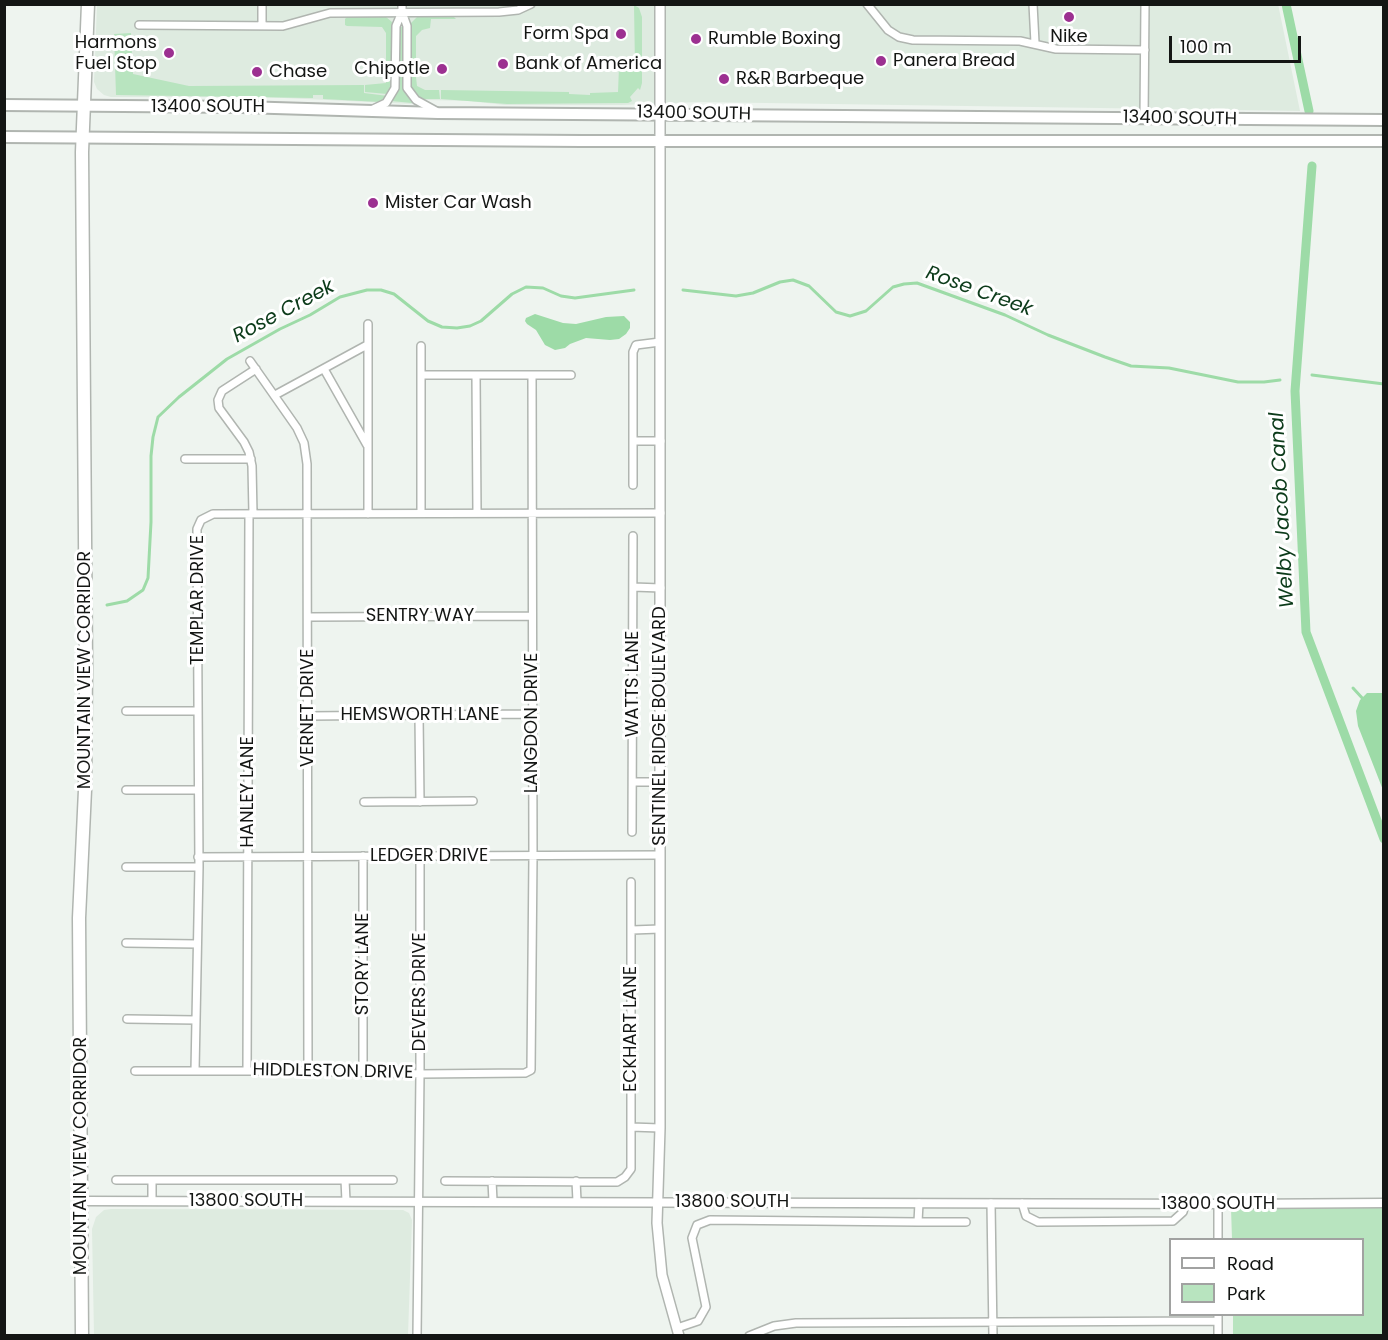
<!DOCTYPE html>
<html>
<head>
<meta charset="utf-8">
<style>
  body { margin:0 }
  #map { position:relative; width:1388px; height:1340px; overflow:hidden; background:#eef4ef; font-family:Poppins,sans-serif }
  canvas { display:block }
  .frame { position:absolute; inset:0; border:6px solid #141614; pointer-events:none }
  .legend { position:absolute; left:1169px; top:1238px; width:195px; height:78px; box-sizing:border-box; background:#fff; border:2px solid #a1a2a1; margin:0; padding:8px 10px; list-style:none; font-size:18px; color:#141614 }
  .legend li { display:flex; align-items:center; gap:12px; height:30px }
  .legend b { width:30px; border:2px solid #a1a2a1 }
  .scale { position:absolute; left:1169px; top:36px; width:132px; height:27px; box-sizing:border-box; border:3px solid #141614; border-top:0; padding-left:8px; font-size:18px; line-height:21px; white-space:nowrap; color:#141614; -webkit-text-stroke:4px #fff; paint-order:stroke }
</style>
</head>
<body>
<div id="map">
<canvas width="1388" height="1340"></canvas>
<div class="frame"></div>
<ul class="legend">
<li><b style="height:8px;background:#fff"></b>Road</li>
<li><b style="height:16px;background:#b8e4bf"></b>Park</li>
</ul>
<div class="scale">100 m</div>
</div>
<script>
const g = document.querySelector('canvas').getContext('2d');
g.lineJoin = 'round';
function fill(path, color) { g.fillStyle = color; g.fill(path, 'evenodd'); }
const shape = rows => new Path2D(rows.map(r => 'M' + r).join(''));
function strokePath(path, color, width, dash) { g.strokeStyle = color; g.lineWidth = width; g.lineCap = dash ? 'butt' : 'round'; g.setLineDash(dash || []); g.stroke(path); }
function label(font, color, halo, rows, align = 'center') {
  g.font = font + ' Poppins,sans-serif'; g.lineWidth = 6; g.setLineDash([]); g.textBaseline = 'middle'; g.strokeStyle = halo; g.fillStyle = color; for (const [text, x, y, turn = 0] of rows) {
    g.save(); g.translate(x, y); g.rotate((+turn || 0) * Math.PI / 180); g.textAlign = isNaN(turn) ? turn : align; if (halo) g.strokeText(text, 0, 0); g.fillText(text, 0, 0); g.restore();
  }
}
const built = shape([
  [1278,4,1300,111,699,102,621,105,505,105,469,101,427,100,412,104,263,97,111,97,104,95,97,89,94,82,97,5],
  [111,1209,403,1210,409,1213,412,1220,408,1335,94,1335,92,1229,96,1217,104,1210]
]);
const green = shape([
  [634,5,639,8,642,17,642,83,640,90,638,88,630,97,632,101,628,103,507,104,441,99,441,90,569,92,569,94,590,95,590,93,618,92,619,67,635,67],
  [347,17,386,17,392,22,390,89,387,94,365,92,365,85,386,83,386,33,382,27,347,26,345,25,345,19],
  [417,17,454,17,456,19,431,19,430,28,422,30,416,36,416,77,417,86,425,90,439,90,440,99,423,99,413,93,409,84,410,24],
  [399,27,404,27,405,90,412,100,412,103,391,101,398,88],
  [131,33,133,74,189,86,364,85,364,93,388,96,380,102,323,99,323,95,313,95,313,98,116,95,114,34],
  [1231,1208,1383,1208,1383,1335,1233,1335,1233,1315,1362,1314,1362,1240,1232,1239]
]);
const water = shape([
  [535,314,563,323,576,324,606,317,624,316,630,322,630,328,626,334,619,339,610,340,586,338,570,344,565,348,555,350,545,345,536,330,527,324,525,321,526,318],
  [1367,693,1383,693,1383,790,1358,726,1356,711,1360,700]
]);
const stream = shape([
  [683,290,736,296,753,293,780,282,793,280,809,286,836,312,850,316,866,311,893,287,904,284,917,283,1005,315,1048,335,1105,357,1131,366,1169,368,1238,382,1264,382,1280,380],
  [1312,375,1384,384],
  [107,605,127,601,143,590,148,578,151,522,151,456,153,437,158,417,179,397,227,359,280,329,310,315,340,297,367,290,381,290,394,294,428,321,442,327,457,328,470,326,481,321,512,294,526,287,543,288,561,296,575,298,634,290],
  [1353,688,1364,700]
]);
const canal = shape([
  [1286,4,1309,111],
  [1312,166,1295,391,1306,632,1384,839]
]);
const minor = shape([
  [402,4,402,12,407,26,407,88,416,100,436,111],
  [867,4,888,30,899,37,913,40,1020,41,1056,49,1145,50],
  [1033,4,1035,43],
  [139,25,283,26,330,13,499,12,518,10,531,4],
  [262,26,262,4],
  [371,110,386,103,395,88,396,26,402,12],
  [1144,118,1145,4],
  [368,324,368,514],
  [421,346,421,513],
  [250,361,297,428,304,443,307,464,308,1071],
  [324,369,367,445],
  [421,375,571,375],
  [476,375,477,513],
  [275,395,367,345],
  [633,441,661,441],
  [185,459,251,459],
  [633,485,633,352,636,345,660,342],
  [253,514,252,466,249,452,244,442,219,408,218,400,222,391,256,369],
  [633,587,661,588],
  [308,617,532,616],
  [126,711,198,711],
  [419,715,420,802],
  [309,716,532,714],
  [633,782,660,782],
  [126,790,198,790],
  [364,802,473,801],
  [632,832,633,536],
  [363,856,363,1072],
  [198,857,660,855],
  [126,867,199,867],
  [632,930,660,929],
  [126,943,197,944],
  [127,1019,196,1020],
  [135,1071,308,1071,420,1074,525,1073,531,1070,533,856,532,375],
  [195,1071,199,867,197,529,201,520,213,514,661,513],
  [247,1071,249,514],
  [631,1127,660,1128],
  [116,1180,393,1180],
  [345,1180,346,1201],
  [445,1181,617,1182,625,1177,631,1169,631,882],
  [492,1181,493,1201],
  [576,1181,577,1201],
  [152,1201,152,1180],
  [991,1203,993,1336],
  [1022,1203,1026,1216,1038,1222,1173,1221,1183,1212,1185,1204],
  [918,1222,966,1222],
  [1218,1240,1218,1204],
  [1218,1314,1218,1336],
  [677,1328,698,1321,706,1307,692,1238,697,1225,710,1220,918,1222,919,1203],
  [417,1336,420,1074,420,856],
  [749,1336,774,1326,796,1323,1218,1321]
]);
const tertiary = shape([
  [81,1201,1233,1204,1384,1203]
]);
const secondary = shape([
  [660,4,660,1128,657,1223,662,1275,679,1336]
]);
const primary = shape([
  [4,105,242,107,438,113,1384,120],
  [4,137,582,141,1384,141]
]);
const trunk = shape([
  [82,1336,79,918,85,790,86,665,82,152,88,4]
]);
const markers = [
  [1069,17,6,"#9c3091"],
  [621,34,6,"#9c3091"],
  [696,39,6,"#9c3091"],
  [169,53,6,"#9c3091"],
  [881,61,6,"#9c3091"],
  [503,64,6,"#9c3091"],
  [442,69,6,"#9c3091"],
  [257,72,6,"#9c3091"],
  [724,79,6,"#9c3091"],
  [373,203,6,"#9c3091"]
];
const poiNames = [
  ["Form Spa",609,34,"right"],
  ["Nike",1069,37,"center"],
  ["Rumble Boxing",708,39],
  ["Harmons",157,43,"right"],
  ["Fuel Stop",157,64,"right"],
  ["Panera Bread",893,61],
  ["Bank of America",515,64],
  ["Chipotle",430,69,"right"],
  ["Chase",269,72],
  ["R&R Barbeque",736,79],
  ["Mister Car Wash",385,203]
];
const streetNames = [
  ["13400 SOUTH",208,107],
  ["13400 SOUTH",694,114,1],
  ["13400 SOUTH",1180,119,1],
  ["TEMPLAR DRIVE",198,600,-90],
  ["SENTRY WAY",420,616],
  ["MOUNTAIN VIEW CORRIDOR",85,670,-90],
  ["WATTS LANE",633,684,-90],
  ["VERNET DRIVE",308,708,-90],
  ["HEMSWORTH LANE",420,715],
  ["LANGDON DRIVE",532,723,-90],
  ["SENTINEL RIDGE BOULEVARD",660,726,-90],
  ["HANLEY LANE",248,792,-90],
  ["LEDGER DRIVE",429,856],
  ["STORY LANE",363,964,-90],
  ["DEVERS DRIVE",420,992,-90],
  ["ECKHART LANE",631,1029,-90],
  ["HIDDLESTON DRIVE",333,1072,1],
  ["MOUNTAIN VIEW CORRIDOR",81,1156,-90],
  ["13800 SOUTH",246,1201],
  ["13800 SOUTH",732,1202],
  ["13800 SOUTH",1218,1204]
];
const waterNames = [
  ["Rose Creek",979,292,20],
  ["Rose Creek",284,312,-28],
  ["Welby Jacob Canal",1283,510,-93]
];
fill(built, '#deebe0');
fill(green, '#b8e4bf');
fill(water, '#9ddba7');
strokePath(stream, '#9ddba7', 3);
strokePath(canal, '#9ddba7', 9);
strokePath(minor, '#b0b5b0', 10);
strokePath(tertiary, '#b0b5b0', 11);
strokePath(secondary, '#b0b5b0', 12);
strokePath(primary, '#b0b5b0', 14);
strokePath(trunk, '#b0b5b0', 15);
strokePath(minor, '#fff', 7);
strokePath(tertiary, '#fff', 8);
strokePath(secondary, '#fff', 9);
strokePath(primary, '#fff', 10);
strokePath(trunk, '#fff', 12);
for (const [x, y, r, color] of markers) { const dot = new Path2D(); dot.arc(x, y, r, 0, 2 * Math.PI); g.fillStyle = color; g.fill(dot); strokePath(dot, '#fff', 2); }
label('18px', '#141614', '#fff', poiNames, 'left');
label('18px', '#141614', '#fff', streetNames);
label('italic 20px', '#0c3b1a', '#fff', waterNames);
</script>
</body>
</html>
